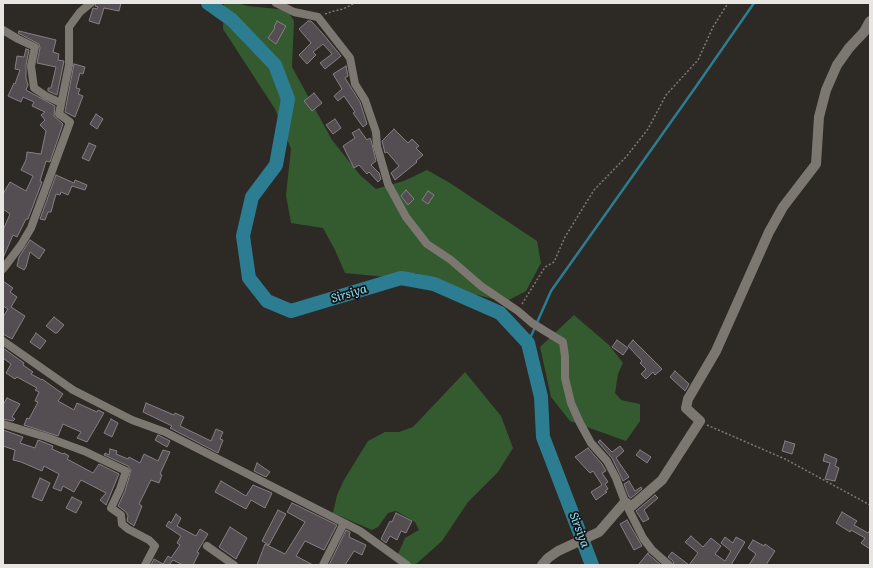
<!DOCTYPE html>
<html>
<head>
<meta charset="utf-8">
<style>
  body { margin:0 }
  #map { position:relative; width:873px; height:568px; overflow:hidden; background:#2d2924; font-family:Literata,serif }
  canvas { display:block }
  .frame { position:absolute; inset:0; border:4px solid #e8e6e2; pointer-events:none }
</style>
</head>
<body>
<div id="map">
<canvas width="873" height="568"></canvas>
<div class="frame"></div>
</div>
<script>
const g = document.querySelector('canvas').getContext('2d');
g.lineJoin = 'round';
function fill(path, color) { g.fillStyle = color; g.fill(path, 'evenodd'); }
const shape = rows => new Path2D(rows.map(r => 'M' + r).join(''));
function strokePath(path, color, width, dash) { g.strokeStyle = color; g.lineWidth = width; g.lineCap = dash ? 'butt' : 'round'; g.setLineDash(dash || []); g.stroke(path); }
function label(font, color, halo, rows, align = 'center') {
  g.font = font + ' Literata,serif'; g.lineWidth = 3.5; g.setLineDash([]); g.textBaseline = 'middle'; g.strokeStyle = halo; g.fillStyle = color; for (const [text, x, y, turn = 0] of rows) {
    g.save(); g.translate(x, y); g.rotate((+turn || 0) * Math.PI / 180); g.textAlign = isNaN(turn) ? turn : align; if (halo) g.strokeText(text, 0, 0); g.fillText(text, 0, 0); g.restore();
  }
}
const forest = shape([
  [224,3,237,3,248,6,287,10,294,21,292,67,332,140,360,175,376,189,404,181,427,170,450,183,537,241,541,263,526,291,505,302,458,290,416,273,386,277,345,273,335,250,323,228,291,223,286,195,291,149,275,109,223,29],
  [574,315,609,345,623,363,618,374,615,393,621,400,640,404,640,421,626,441,570,421,551,397,540,347],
  [465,372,501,416,513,448,498,472,468,502,442,541,415,565,410,565,398,554,405,538,419,530,415,522,396,511,388,513,378,527,372,530,333,513,337,495,344,480,368,441,385,432,399,432,413,427]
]);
const stream = shape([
  [528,343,551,291,695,88,754,3]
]);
const river = shape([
  [208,3,232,20,275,65,288,99,276,165,252,197,243,236,249,278,267,301,291,311,401,278,434,284,500,313,528,343,541,397,543,437,592,565]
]);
const building = shape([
  [96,3,121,3,119,11,104,8,99,24,89,21,93,8,97,9,98,7,95,6,96,3],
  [277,21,286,26,276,44,268,38,275,28,274,27,277,21],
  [308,21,311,21,323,34,341,56,325,69,320,63,332,54,323,44,313,52,316,55,307,64,299,55,311,43,299,29,308,21],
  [19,31,56,40,53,52,59,54,58,60,64,61,57,95,48,91,48,88,51,88,56,67,37,63,40,48,39,44,18,33,19,31],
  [26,49,29,50,26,65,26,78,28,85,26,90,55,106,54,116,63,124,50,162,46,161,40,181,42,182,28,219,26,219,17,237,13,235,3,258,3,230,10,214,3,209,3,194,10,182,26,191,33,176,21,170,26,160,27,152,41,154,46,131,40,125,45,120,41,115,45,112,32,106,34,102,23,97,21,102,8,96,14,83,15,84,20,70,15,69,17,56,24,57,26,49],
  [74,64,85,67,83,74,80,73,76,88,80,89,78,94,83,96,75,117,65,112,74,64],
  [346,66,348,76,345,78,360,102,367,124,363,127,353,113,355,112,344,96,338,101,334,96,342,89,333,74,346,66],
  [314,93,322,103,312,111,304,101,314,93],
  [96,114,103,119,97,129,90,124,96,114],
  [335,119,341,128,333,134,326,125,335,119],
  [359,129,367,140,370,138,371,140,376,161,371,165,379,173,381,179,378,182,369,172,367,174,359,165,354,168,343,146,355,138,352,133,359,129],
  [394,129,408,143,412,139,419,146,416,148,423,155,416,161,417,162,395,180,391,173,399,166,387,152,385,153,382,141,394,129],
  [89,143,96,146,89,161,82,158,89,143],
  [56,175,74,183,75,180,87,185,85,190,72,186,68,195,61,192,60,195,56,194,51,212,48,212,45,220,40,219,56,175],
  [406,190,414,199,408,205,401,196,406,190],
  [428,191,434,195,428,204,422,200,428,191],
  [30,240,45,250,39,259,30,252,26,267,24,270,17,266,19,257,30,240],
  [3,281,13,288,10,292,17,297,11,307,25,316,12,339,3,334,3,317,8,309,3,306,3,281],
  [54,317,64,325,57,333,55,333,46,326,54,317],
  [36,333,46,341,40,349,30,342,36,333],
  [617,340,628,348,623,355,612,347,617,340],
  [633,340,662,369,655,375,653,372,646,379,641,374,646,369,640,363,642,361,628,346,633,340],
  [3,348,24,363,23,365,33,372,31,374,42,380,42,379,63,394,58,401,74,410,77,403,97,412,98,410,104,413,87,442,77,438,81,432,63,424,58,436,24,425,27,418,29,419,38,402,35,401,39,392,35,390,37,388,17,377,15,379,6,373,11,364,3,358,3,348],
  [675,371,689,384,685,391,670,377,675,371],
  [7,398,20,404,12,417,15,419,13,421,3,419,3,405,7,398],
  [146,403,174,415,175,413,184,417,180,426,211,441,216,429,223,432,220,439,223,440,218,453,170,428,172,426,143,412,146,403],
  [111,419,118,423,112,437,104,433,111,419],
  [3,430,23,437,20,443,35,448,38,440,53,446,52,449,63,454,64,453,69,456,67,459,93,473,99,464,119,474,106,505,100,500,106,493,81,480,74,492,63,486,61,491,53,488,59,474,44,466,42,471,21,462,13,460,15,450,3,446,3,430],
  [158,435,170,441,167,447,155,440,158,435],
  [600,440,612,452,620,446,624,451,616,458,629,477,623,481,612,458,598,442,600,440],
  [785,441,795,444,792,454,782,451,785,441],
  [588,448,602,464,606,471,602,473,608,482,605,484,608,489,605,491,607,492,596,500,591,492,602,485,593,471,590,473,575,457,588,448],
  [110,449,117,451,116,454,128,459,129,457,140,463,144,454,158,461,163,450,170,452,160,474,162,475,159,483,151,480,139,504,142,506,134,526,127,521,128,516,126,512,118,506,125,491,131,470,128,466,104,455,105,453,109,455,110,449],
  [640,450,651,457,647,463,636,455,640,450],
  [825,454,837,459,835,466,839,468,835,481,825,479,830,463,823,461,825,454],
  [257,463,270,472,266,477,254,471,257,463],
  [40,478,50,483,42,501,32,497,40,478],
  [221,481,246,496,253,485,272,493,265,508,251,500,246,509,215,492,221,481],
  [629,481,635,491,641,487,642,489,631,498,629,497,624,484,629,481],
  [655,495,658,498,644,510,649,519,643,522,636,511,655,495],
  [72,497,82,502,76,513,66,508,72,497],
  [292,503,337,525,324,550,305,541,296,556,313,565,257,565,265,544,285,554,305,522,287,512,292,503],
  [278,510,286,514,269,545,262,541,278,510],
  [842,512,857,521,854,525,868,533,870,530,870,549,861,543,865,538,851,530,850,532,836,523,842,512],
  [396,513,412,521,406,533,401,531,397,540,390,536,386,543,381,539,390,521,392,522,396,513],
  [176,514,181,518,177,526,196,536,200,529,208,534,197,552,199,553,193,565,183,565,173,560,169,565,151,565,154,559,163,564,168,556,171,558,180,545,177,543,181,536,166,526,169,521,171,523,176,514],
  [627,520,642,546,634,550,620,524,627,520],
  [230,527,247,538,236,559,219,547,230,527],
  [346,530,350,532,349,537,366,545,362,555,354,551,345,565,329,565,346,530],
  [691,536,703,547,711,538,721,546,715,554,725,561,731,551,721,543,725,537,733,543,736,537,745,542,731,565,674,565,673,561,668,557,672,552,689,565,698,553,685,542,691,536],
  [753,540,764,546,765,544,775,551,766,565,749,565,756,554,748,548,753,540],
  [648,553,648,554,661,565,638,565,648,553]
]);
const path = shape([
  [325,14,334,11,343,9,355,3],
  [522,304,545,267,554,262,565,237,594,190,626,157,648,129,666,95,698,60,713,27,728,3],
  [707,425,785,459,870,505]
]);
const minor = shape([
  [276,3,294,12,318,17,350,58,355,84,365,100,376,132,377,146,388,184,406,217,427,244,451,260,481,286,518,311,532,323,563,342,565,357,565,378,571,403,580,423,591,443,607,461,616,478,625,502,643,538,652,550,669,565],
  [3,30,18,39,35,47,31,66,34,88,46,96,61,103],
  [3,269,21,245,31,228,70,122,59,114,69,65,69,27,80,12,91,3],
  [3,341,73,390,132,420,165,432,360,531,407,565],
  [3,424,46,437,84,451,126,471,120,489,111,508,121,515,122,524,128,529,149,540,155,546,145,565],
  [207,546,234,565],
  [323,565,344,523]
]);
const tertiary = shape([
  [542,565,548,558,558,551,599,532,625,502,632,506,662,480,700,421,686,408,688,399,716,351,769,232,783,207,816,164,819,117,826,90,837,65,849,48,864,32,870,21]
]);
const waterNames = [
  ["Sirsiya",349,294,-17],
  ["Sirsiya",579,530,69]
];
fill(forest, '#345b2f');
strokePath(stream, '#2c7d91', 2.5);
strokePath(river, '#2c7d91', 14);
fill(building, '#544d52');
strokePath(building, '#867f84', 1);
strokePath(path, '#7e7b76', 1.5, [2, 2]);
strokePath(minor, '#7c7771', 8);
strokePath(tertiary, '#7c7771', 10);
label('italic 12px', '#8ae0f9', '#141210', waterNames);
</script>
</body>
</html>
